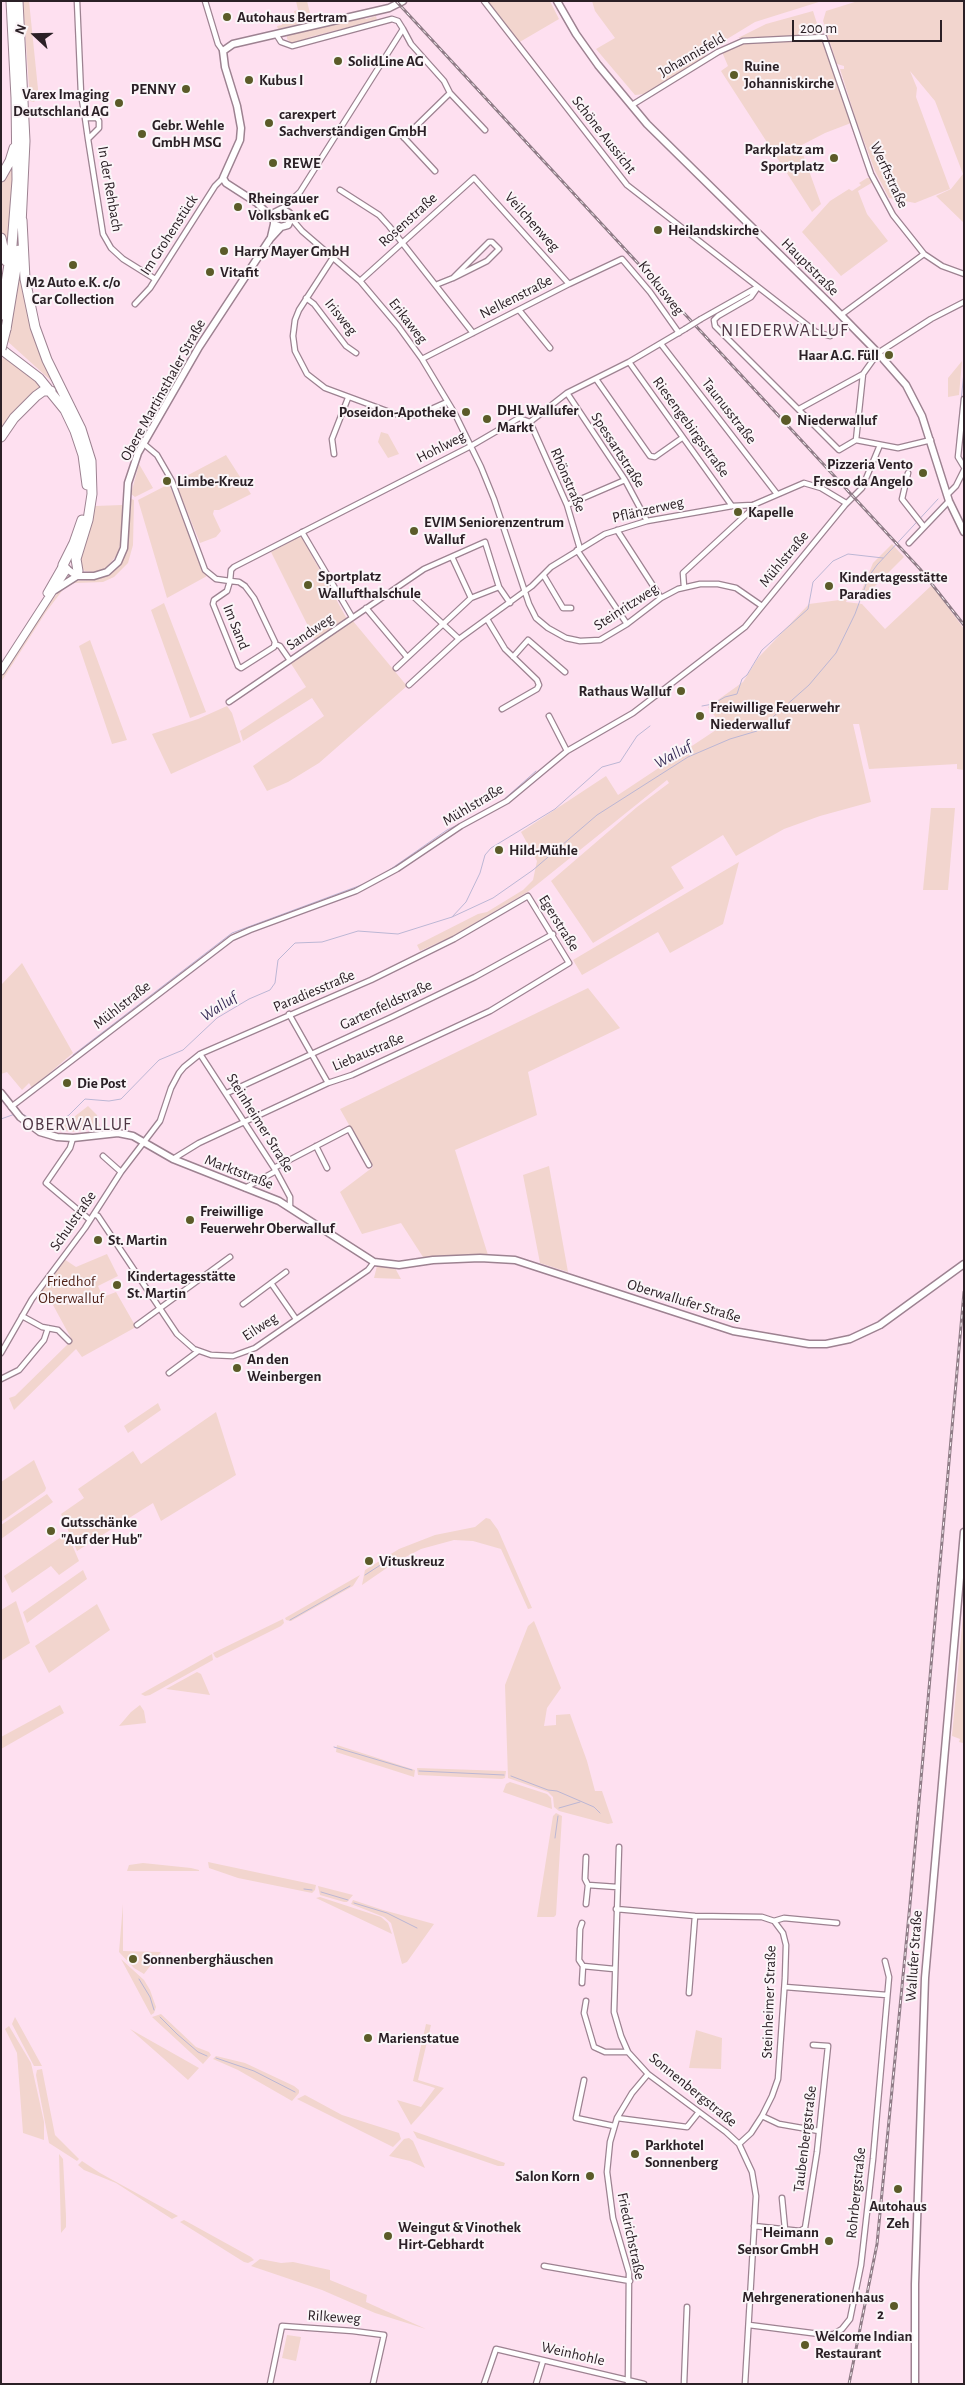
<!DOCTYPE html>
<html>
<head>
<meta charset="utf-8">
<style>
  body { margin:0 }
  #map { position:relative; width:965px; height:2385px; overflow:hidden; background:#fee0f0; font-family:"Alegreya Sans",sans-serif }
  canvas { display:block }
  .frame { position:absolute; inset:0; border:2px solid #2b2026; pointer-events:none }
  .north { position:absolute; left:10px; top:10px; width:50px; height:50px; -webkit-text-stroke:4px #fbf5f8; paint-order:stroke; rotate:291deg; font-size:14px; font-weight:700; line-height:20px; text-align:center; color:#2b2026 }
  .north::after { content:''; display:block; margin:auto; width:18px; height:22px; background:#2b2026; clip-path:polygon(50% 0,100% 100%,50% 72%,0 100%) }
  .scale { position:absolute; left:792px; top:20px; width:150px; height:22px; box-sizing:border-box; border:2px solid #2b2026; border-top:0; padding-left:6px; font-size:15px; line-height:18px; white-space:nowrap; color:#2b2026; -webkit-text-stroke:4px #fbf5f8; paint-order:stroke }
</style>
</head>
<body>
<div id="map">
<canvas width="965" height="2385"></canvas>
<div class="frame"></div>
<div class="north">N</div>
<div class="scale">200 m</div>
</div>
<script>
const g = document.querySelector('canvas').getContext('2d');
g.lineJoin = 'round';
function fill(path, color) { g.fillStyle = color; g.fill(path, 'evenodd'); }
const shape = rows => new Path2D(rows.map(r => 'M' + r).join(''));
function strokePath(path, color, width, dash) { g.strokeStyle = color; g.lineWidth = width; g.lineCap = dash ? 'butt' : 'round'; g.setLineDash(dash || []); g.stroke(path); }
function label(font, color, halo, rows, align = 'center') {
  g.font = font + ' "Alegreya Sans",sans-serif'; g.lineWidth = 4; g.setLineDash([]); g.textBaseline = 'middle'; g.strokeStyle = halo; g.fillStyle = color; for (const [text, x, y, turn = 0] of rows) {
    g.save(); g.translate(x, y); g.rotate((+turn || 0) * Math.PI / 180); g.textAlign = isNaN(turn) ? turn : align; if (halo) g.strokeText(text, 0, 0); g.fillText(text, 0, 0); g.restore();
  }
}
const green = shape([
  [23,1,29,1,38,89,38,97,34,102,30,101],
  [296,1,307,1,312,21,278,29,277,26,282,25,281,19,295,15,294,11,298,10],
  [486,1,550,1,559,19,518,43],
  [592,1,822,1,755,22,709,50,705,57,645,94,635,95,596,49,615,38,595,11],
  [858,1,964,1,964,223,936,196,951,189,963,174,935,101,910,71,917,88,916,97,950,189,915,203,889,198,875,171,856,120,840,69,844,69,844,66,837,64,823,21,826,11],
  [813,11,821,36,738,38,766,24],
  [376,16,377,20,310,37,293,45,287,39,287,35,363,17,366,19],
  [824,38,851,123,825,133,800,146,821,204,812,212,721,71,728,66,722,52,744,42],
  [14,157,12,207,7,249,1,234,1,179],
  [867,178,871,178,873,182,858,191,867,214,888,241,841,276,802,232,830,201,849,189,852,191,861,185,859,183],
  [19,264,22,267,57,386,6,340],
  [4,353,45,388,1,432,1,364],
  [962,361,959,395,948,397,948,378],
  [381,432,388,434,399,454,388,458,378,442],
  [226,455,251,494,219,510,214,510,213,514,221,531,216,537,200,543,175,482],
  [139,464,153,488,135,497,131,494],
  [169,484,207,576,167,598,138,500],
  [128,497,134,500,133,545,128,563,114,577,103,582,75,583,65,587,46,612,1,682,1,676,34,623,63,586,71,581,94,580,108,574,123,559,126,551],
  [122,505,122,537,118,554,105,569,94,572,85,571,81,568,78,561,88,536,95,506],
  [301,536,347,619,315,640,271,552],
  [892,544,904,557,866,595,859,597,873,563],
  [932,585,964,629,964,770,957,769,957,764,869,769,859,724,853,724,871,802,820,816,784,829,736,856,723,835,671,867,684,888,593,943,551,881,637,807,669,783,667,780,529,891,453,936,420,951,417,945,478,914,487,912,523,890,533,880,537,861,521,832,606,776,618,795,722,726,708,707,743,682,758,658,809,604,847,599,846,602,862,604,885,629],
  [164,603,206,712,190,718,151,610],
  [353,621,407,686,319,763,288,782,267,791,253,766,324,716,312,698,243,741,240,731,306,687,290,662],
  [90,640,127,740,112,744,79,646],
  [227,706,232,713,241,742,171,774,152,734,198,719],
  [931,808,955,808,948,890,923,890],
  [739,862,723,924,670,953,658,932,582,975,573,960],
  [22,963,73,1053,32,1088,29,1083,22,1090,7,1072,1,1074,1,985],
  [588,988,620,1028,528,1072,537,1115,455,1150,488,1255,423,1257,401,1223,362,1234,340,1192,373,1167,340,1109],
  [88,1106,97,1115,100,1127,72,1132,52,1129,65,1124],
  [549,1166,568,1272,540,1263,523,1175],
  [107,1254,118,1276,98,1286,103,1297,116,1292,136,1327,82,1357,76,1349,14,1410,9,1398,15,1396,72,1340,53,1305,38,1296,64,1259,76,1267],
  [377,1266,395,1268,401,1279,374,1278],
  [158,1403,161,1410,128,1433,124,1426],
  [216,1412,236,1475,161,1521,153,1503,77,1551,61,1514,84,1498,78,1489,133,1451,141,1464],
  [34,1460,46,1488,45,1491,1,1522,1,1482],
  [47,1494,53,1502,1,1539,1,1525],
  [486,1518,490,1519,498,1530,532,1608,528,1609,501,1549,473,1541,454,1540,421,1549,394,1563,362,1585,365,1570,399,1549,435,1535,475,1527],
  [67,1533,79,1561,59,1575,51,1566,12,1593,4,1576],
  [83,1570,87,1579,27,1623,23,1612],
  [360,1575,353,1586,291,1621,286,1620,285,1618],
  [16,1601,30,1643,1,1661,1,1610],
  [97,1604,110,1630,49,1673,35,1646],
  [964,1604,964,1747,963,1743,959,1742,960,1739,952,1736],
  [283,1619,284,1623,281,1626,217,1658,215,1657,213,1653],
  [534,1621,561,1688,547,1708,544,1726,556,1725,556,1715,570,1714,587,1761,595,1791,602,1791,613,1823,608,1824,559,1811,554,1807,553,1797,548,1792,508,1778,505,1685,528,1626],
  [212,1654,213,1660,150,1695,145,1696,141,1694],
  [197,1672,201,1674,210,1695,166,1689],
  [60,1705,64,1713,1,1749,1,1737],
  [140,1705,144,1711,146,1723,119,1726,131,1712],
  [337,1745,415,1770,414,1777,336,1752],
  [417,1768,506,1771,505,1778,502,1779,418,1775],
  [510,1782,547,1794,551,1798,552,1809,503,1792,506,1784],
  [556,1813,562,1816,556,1915,554,1917,537,1917,553,1816],
  [208,1862,316,1885,315,1890,312,1893,238,1878,209,1868],
  [143,1863,191,1868,199,1870,199,1871,127,1871,129,1865],
  [318,1886,353,1895,347,1902,344,1902,320,1895],
  [320,1897,381,1917,388,1923,392,1934,316,1898],
  [353,1900,383,1910,434,1924,407,1962,402,1964,391,1923,384,1917,351,1904],
  [123,1904,123,1951,161,1952,144,1974,134,1968,119,1952],
  [121,1959,144,1980,150,1990,156,2007,154,2013,151,2015],
  [161,2014,196,2047,209,2052,211,2055,203,2064,152,2017],
  [15,2017,42,2066,34,2066,12,2024],
  [426,2024,431,2025,418,2080,444,2088,411,2125,397,2100,421,2107,435,2088,413,2081],
  [9,2026,31,2063,44,2122,44,2140,23,2133,17,2053,5,2029],
  [130,2029,199,2068,188,2080],
  [696,2030,722,2038,721,2069,689,2068],
  [216,2056,245,2063,294,2086,299,2090,299,2093,292,2101,238,2070,213,2059],
  [42,2069,55,2135,79,2159,77,2161,49,2143,36,2075,37,2070],
  [305,2095,342,2115,399,2133,401,2139,393,2147,297,2099],
  [413,2131,505,2163,504,2166,498,2166,417,2138],
  [409,2138,413,2141,425,2168,410,2161,389,2156,404,2139],
  [59,2154,63,2159,66,2216,66,2227,61,2233],
  [82,2161,100,2173,178,2216,172,2219,116,2183,84,2170,78,2165],
  [184,2220,251,2257,254,2260,248,2263,244,2262,180,2222],
  [260,2259,281,2263,293,2262,330,2270,330,2280,367,2295,366,2302,426,2329,375,2313,322,2290,251,2266],
  [287,2335,301,2337,296,2361,282,2358]
]);
const stream = shape([
  [957,441,964,372],
  [702,706,713,704,725,697,737,694,742,679,747,675,762,650,808,609,813,582,833,561,848,554,883,558],
  [501,802,536,771],
  [385,873,447,830,474,817],
  [452,917,466,902,480,873,485,855,491,848,555,809,602,767,620,762,637,736,650,726],
  [73,1055,232,933,364,884],
  [21,1113,36,1122,45,1125,55,1125,69,1115,85,1099,109,1101,121,1099,159,1060,183,1050,217,1018,249,999,270,990,275,983,278,960,295,943,322,942,358,931,398,934,452,917,493,898,533,870,597,815,688,757,730,739,757,731,809,685,836,653,855,614,869,576,877,565,938,499],
  [1,1119,15,1114],
  [365,1575,385,1562],
  [290,1620,350,1586],
  [334,1747,412,1770],
  [419,1771,504,1775],
  [511,1776,548,1790,557,1791,594,1807,600,1813],
  [559,1808,580,1802],
  [555,1838,558,1816],
  [304,1889,312,1890],
  [321,1892,348,1900],
  [354,1903,387,1913,417,1928],
  [139,1979,150,1997,154,2010],
  [160,2017,177,2034,198,2052,207,2056],
  [216,2058,254,2071,295,2092]
]);
const street = shape([
  [77,1,81,94,85,118],
  [205,1,218,44,223,51],
  [484,1,627,185,816,332,830,336,847,322],
  [403,29,411,44,444,81,450,93,485,130],
  [276,34,281,42,292,46,392,19,398,21,403,29,300,192,282,209],
  [632,105,718,52,743,41,824,37,871,174,893,215,924,254,942,266,964,274],
  [396,129,435,171],
  [404,138,450,93],
  [88,139,85,118,97,118,99,121,99,128,88,139,103,234,111,248,123,259,155,279],
  [340,190,379,215,389,226,473,333],
  [291,218,302,231,360,281,398,326,422,359,455,414,481,467,494,499,529,604,536,618,548,628,566,638,580,641,600,640,627,624,661,598,678,589,700,584,718,584,736,588,762,606],
  [334,256,299,310,295,320,293,336,295,351,307,374,325,388,395,414,418,415,447,402],
  [360,281,474,178,569,284],
  [436,286,438,284,453,278,487,261,499,249,492,242,489,242,453,278],
  [758,287,751,297,718,316,714,320,715,326,839,450,856,440,898,448,931,440],
  [306,298,314,304,346,346,356,353],
  [135,304,150,288,215,186,223,178],
  [519,310,550,348],
  [841,315,924,254],
  [701,319,756,288],
  [661,344,777,494],
  [422,359,569,284,622,259,650,292,679,333],
  [629,362,732,506],
  [596,379,650,456,655,457,682,438],
  [567,393,625,480,647,521],
  [964,399,958,457,964,467],
  [799,409,863,374,878,353,931,319,964,302],
  [530,422,567,505,580,549],
  [856,440,863,374],
  [144,444,157,455,172,481,205,570,216,579,230,581,231,570,234,567,471,446,519,418,530,422,567,393,629,362,685,329],
  [334,454,332,439,348,398],
  [908,473,902,499,924,527],
  [947,495,956,486,964,470],
  [567,505,625,480],
  [617,530,661,598],
  [302,532,352,617],
  [909,543,949,501],
  [577,550,627,624],
  [544,576,563,608,571,608],
  [230,581,239,582,245,586,254,598,275,642,274,647,241,668,238,666,213,604,214,600,227,591,230,581],
  [684,587,683,573,749,512,753,505],
  [414,597,459,639],
  [471,598,499,587],
  [366,608,407,657],
  [487,619,505,649,537,680,539,685,537,689,502,709],
  [275,644,280,646,289,659],
  [513,657,528,640,565,672],
  [396,668,471,598,452,557],
  [409,685,459,639,532,586,551,567,605,534,647,521,732,506,753,505,804,483,821,488,846,503],
  [229,702,424,569,485,542,499,587,510,603],
  [549,716,567,751],
  [289,1014,328,1083],
  [200,1054,276,1171,290,1197,290,1208],
  [227,1093,392,1017,475,977,553,934],
  [11,1107,232,938,250,930,356,891,397,869,461,826,507,801,567,751,633,713,745,627,845,505,862,488,880,445],
  [73,1138,70,1148,46,1183,90,1220],
  [316,1146,327,1168],
  [103,1156,121,1172],
  [274,1168,349,1129,369,1165],
  [245,1188,276,1171],
  [94,1214,98,1216,177,1334,194,1349,211,1355,233,1356,255,1348,368,1270,374,1262],
  [271,1283,296,1319],
  [243,1304,286,1272],
  [22,1316,42,1327,58,1330,69,1341],
  [137,1325,230,1257],
  [1,1353,32,1299,85,1228,121,1172,160,1121,171,1088,179,1073,184,1067,200,1054,371,980,454,939,528,896,569,963,490,1011,352,1075,328,1083,199,1143,173,1159],
  [169,1373,197,1352],
  [1,1379,19,1370,44,1340,48,1328],
  [619,1847,614,2012,621,2036,628,2052,648,2074,726,2132,739,2144,752,2172,756,2196,745,2384],
  [586,1857,585,1879,588,1885,617,1887],
  [586,1904,588,1885],
  [616,1909,695,1916,762,1917,774,1921,783,1933,786,1945,785,1978,778,2079,772,2096,762,2116,751,2133,739,2144],
  [774,1921,784,1918,837,1923],
  [583,1966,614,1969],
  [582,1983,583,1966,579,1960,580,1929,582,1923],
  [785,1987,887,1995],
  [689,1993,695,1916],
  [586,2001,584,2013,594,2047,605,2052,628,2052],
  [584,2080,576,2118,614,2126],
  [762,2116,779,2124,819,2131],
  [617,2118,687,2127,699,2112],
  [782,2198,785,2229],
  [754,2226,800,2231,805,2228,817,2152,828,2046,813,2045],
  [544,2266,630,2281],
  [749,2325,827,2335,834,2334,842,2329,850,2319,861,2265,873,2159,889,1977,885,1961],
  [270,2384,282,2326,353,2331,384,2335,373,2384],
  [484,2384,496,2349,644,2384],
  [536,2384,543,2361],
  [628,2384,629,2273,613,2218,607,2172,610,2142,617,2118,632,2093,648,2074],
  [684,2384,687,2307]
]);
const secondary = shape([
  [557,1,576,34,598,65,647,124,831,305,878,353,906,385,922,416,949,501,964,532],
  [272,218,257,203,226,183,223,178,240,140,241,128,237,106,225,67,223,51,233,44,389,8,403,1],
  [271,237,274,224,274,213,282,209,289,213,291,218,288,225,281,227,274,224],
  [67,569,77,576,94,576,107,572,118,562,124,548,128,483,138,453,199,347,270,239,281,227],
  [55,590,77,576],
  [1,1093,20,1117,40,1132,57,1137,73,1138,118,1133,133,1136,173,1159,279,1201,374,1262,399,1265,433,1260,480,1258,515,1260,733,1331,809,1344,826,1344,850,1339,880,1325,964,1264],
  [915,2384,915,2284,925,1978,964,1532]
]);
const primary = shape([
  [47,593,63,565],
  [1,671,67,569,63,565]
]);
const highway = shape([
  [18,1,25,141,21,225],
  [1,177,10,161,14,148],
  [22,220,25,279,35,327,47,360,81,429,91,461,92,494,88,520,76,559,78,571],
  [1,238,6,261],
  [1,315,12,245,17,180,16,98,11,1],
  [6,329,19,250],
  [1,349,39,378,65,410,75,431,83,455,87,485],
  [1,437,14,418,36,396,43,391,51,391],
  [63,565,74,543,82,520]
]);
const rail = shape([
  [396,1,920,569,964,625],
  [849,2384,877,2244,910,1904,964,1292]
]);
const streetBridge = shape([
  [685,329,701,319]
]);
const highwayBridge = shape([
  [1,349,6,329]
]);
const markers = [
  [227,17,5,"#5b5b28"],
  [338,61,5,"#5b5b28"],
  [734,75,5,"#5b5b28"],
  [249,80,5,"#5b5b28"],
  [186,89,5,"#5b5b28"],
  [119,103,5,"#5b5b28"],
  [269,123,5,"#5b5b28"],
  [142,134,5,"#5b5b28"],
  [834,158,5,"#5b5b28"],
  [273,163,5,"#5b5b28"],
  [238,207,5,"#5b5b28"],
  [658,230,5,"#5b5b28"],
  [224,251,5,"#5b5b28"],
  [73,265,5,"#5b5b28"],
  [210,272,5,"#5b5b28"],
  [889,355,5,"#5b5b28"],
  [466,412,5,"#5b5b28"],
  [487,419,5,"#5b5b28"],
  [786,420,6,"#5b5b28"],
  [923,473,5,"#5b5b28"],
  [167,481,5,"#5b5b28"],
  [738,512,5,"#5b5b28"],
  [414,531,5,"#5b5b28"],
  [308,585,5,"#5b5b28"],
  [829,586,5,"#5b5b28"],
  [681,691,5,"#5b5b28"],
  [700,716,5,"#5b5b28"],
  [499,850,5,"#5b5b28"],
  [67,1083,5,"#5b5b28"],
  [190,1220,5,"#5b5b28"],
  [98,1240,5,"#5b5b28"],
  [117,1285,5,"#5b5b28"],
  [237,1368,5,"#5b5b28"],
  [51,1531,5,"#5b5b28"],
  [369,1561,5,"#5b5b28"],
  [133,1959,5,"#5b5b28"],
  [368,2038,5,"#5b5b28"],
  [635,2154,5,"#5b5b28"],
  [590,2176,5,"#5b5b28"],
  [898,2189,5,"#5b5b28"],
  [388,2236,5,"#5b5b28"],
  [829,2241,5,"#5b5b28"],
  [894,2306,5,"#5b5b28"],
  [805,2345,5,"#5b5b28"]
];
const poiNames = [
  ["Autohaus Bertram",237,17],
  ["SolidLine AG",348,61],
  ["Ruine",744,66],
  ["Johanniskirche",744,83],
  ["Kubus I",259,80],
  ["PENNY",176,89,"right"],
  ["Varex Imaging",109,94,"right"],
  ["Deutschland AG",109,111,"right"],
  ["carexpert",279,114],
  ["Sachverständigen GmbH",279,131],
  ["Gebr. Wehle",152,125],
  ["GmbH MSG",152,142],
  ["Parkplatz am",824,149,"right"],
  ["Sportplatz",824,166,"right"],
  ["REWE",283,163],
  ["Rheingauer",248,198],
  ["Volksbank eG",248,215],
  ["Heilandskirche",668,230],
  ["Harry Mayer GmbH",234,251],
  ["Vitafit",220,272],
  ["M2 Auto e.K. c/o",73,282,"center"],
  ["Car Collection",73,299,"center"],
  ["Haar A.G. Füll",879,355,"right"],
  ["DHL Wallufer",497,410],
  ["Markt",497,427],
  ["Poseidon-Apotheke",456,412,"right"],
  ["Niederwalluf",797,420],
  ["Pizzeria Vento",913,464,"right"],
  ["Fresco da Angelo",913,481,"right"],
  ["Limbe-Kreuz",177,481],
  ["Kapelle",748,512],
  ["EVIM Seniorenzentrum",424,522],
  ["Walluf",424,539],
  ["Sportplatz",318,576],
  ["Wallufthalschule",318,593],
  ["Kindertagesstätte",839,577],
  ["Paradies",839,594],
  ["Rathaus Walluf",671,691,"right"],
  ["Freiwillige Feuerwehr",710,707],
  ["Niederwalluf",710,724],
  ["Hild-Mühle",509,850],
  ["Die Post",77,1083],
  ["Freiwillige",200,1211],
  ["Feuerwehr Oberwalluf",200,1228],
  ["St. Martin",108,1240],
  ["Kindertagesstätte",127,1276],
  ["St. Martin",127,1293],
  ["An den",247,1359],
  ["Weinbergen",247,1376],
  ["Gutsschänke",61,1522],
  ["\"Auf der Hub\"",61,1539],
  ["Vituskreuz",379,1561],
  ["Sonnenberghäuschen",143,1959],
  ["Marienstatue",378,2038],
  ["Parkhotel",645,2145],
  ["Sonnenberg",645,2162],
  ["Salon Korn",580,2176,"right"],
  ["Autohaus",898,2206,"center"],
  ["Zeh",898,2223,"center"],
  ["Weingut & Vinothek",398,2227],
  ["Hirt-Gebhardt",398,2244],
  ["Heimann",819,2232,"right"],
  ["Sensor GmbH",819,2249,"right"],
  ["Mehrgenerationenhaus",884,2297,"right"],
  ["2",884,2314,"right"],
  ["Welcome Indian",815,2336],
  ["Restaurant",815,2353]
];
const streetNames = [
  ["Johannisfeld",692,55,-30],
  ["Schöne Aussicht",604,135,52],
  ["Werftstraße",889,175,65],
  ["In der Rehbach",110,189,80],
  ["Rosenstraße",408,220,-42],
  ["Veilchenweg",532,222,48],
  ["Im Grohenstück",169,235,-57],
  ["Hauptstraße",810,267,45],
  ["Krokusweg",661,288,52],
  ["Nelkenstraße",516,297,-27],
  ["Irisweg",341,317,51],
  ["Erikaweg",408,321,52],
  ["Obere Martinsthaler Straße",163,390,-61],
  ["Taunusstraße",729,411,52],
  ["Riesengebirgsstraße",691,427,54],
  ["Hohlweg",441,447,-27],
  ["Spessartstraße",618,450,57],
  ["Rhönstraße",568,480,67],
  ["Pflänzerweg",648,510,-13],
  ["Mühlstraße",784,559,-50],
  ["Steinritzweg",626,607,-33],
  ["Im Sand",236,627,68],
  ["Sandweg",310,632,-34],
  ["Mühlstraße",473,805,-31],
  ["Egerstraße",559,923,58],
  ["Paradiesstraße",314,991,-23],
  ["Mühlstraße",122,1005,-38],
  ["Gartenfeldstraße",386,1005,-25],
  ["Liebaustraße",368,1052,-23],
  ["Steinheimer Straße",260,1123,58],
  ["Marktstraße",239,1172,21],
  ["Schulstraße",73,1221,-55],
  ["Oberwallufer Straße",684,1301,17],
  ["Eilweg",260,1327,-33],
  ["Wallufer Straße",914,1956,-86],
  ["Steinheimer Straße",769,2002,-88],
  ["Sonnenbergstraße",693,2090,39],
  ["Taubenbergstraße",805,2139,-83],
  ["Rohrbergstraße",856,2193,-84],
  ["Friedrichstraße",631,2236,78],
  ["Rilkeweg",334,2317,4],
  ["Weinhohle",573,2354,13]
];
const parkNames = [
  ["Friedhof",71,1281],
  ["Oberwalluf",71,1298]
];
const waterNames = [
  ["Walluf",673,755,-29],
  ["Walluf",219,1007,-33]
];
const quarterNames = [
  ["NIEDERWALLUF",785,331],
  ["OBERWALLUF",77,1125]
];
fill(green, '#f2d5ce');
strokePath(stream, '#bcb6d4', 1);
strokePath(street, '#9d8291', 7);
strokePath(secondary, '#9d8291', 9);
strokePath(primary, '#9d8291', 9);
strokePath(highway, '#9d8291', 11);
strokePath(street, '#fff', 4.5);
strokePath(secondary, '#fff', 6);
strokePath(primary, '#fff', 7);
strokePath(highway, '#fff', 9);
strokePath(rail, '#907c87', 3);
strokePath(rail, '#fbf5f8', 1, [4]);
strokePath(streetBridge, '#9d8291', 7, []);
strokePath(highwayBridge, '#9d8291', 11, []);
strokePath(streetBridge, '#fff', 4.5);
strokePath(highwayBridge, '#fff', 9);
for (const [x, y, r, color] of markers) { const dot = new Path2D(); dot.arc(x, y, r, 0, 2 * Math.PI); g.fillStyle = color; g.fill(dot); strokePath(dot, '#fbf5f8', 2); }
label('bold 15px', '#2b2026', '#fbf5f8', poiNames, 'left');
label('15px', '#2b2026', '#fbf5f8', streetNames);
label('15px', '#512319', '#fbf5f8', parkNames);
label('italic 16px', '#372c56', '#fbf5f8', waterNames);
g.letterSpacing = '1px';
label('18px', '#4f3745', '#fbf5f8', quarterNames);
g.letterSpacing = '0px';
</script>
</body>
</html>
